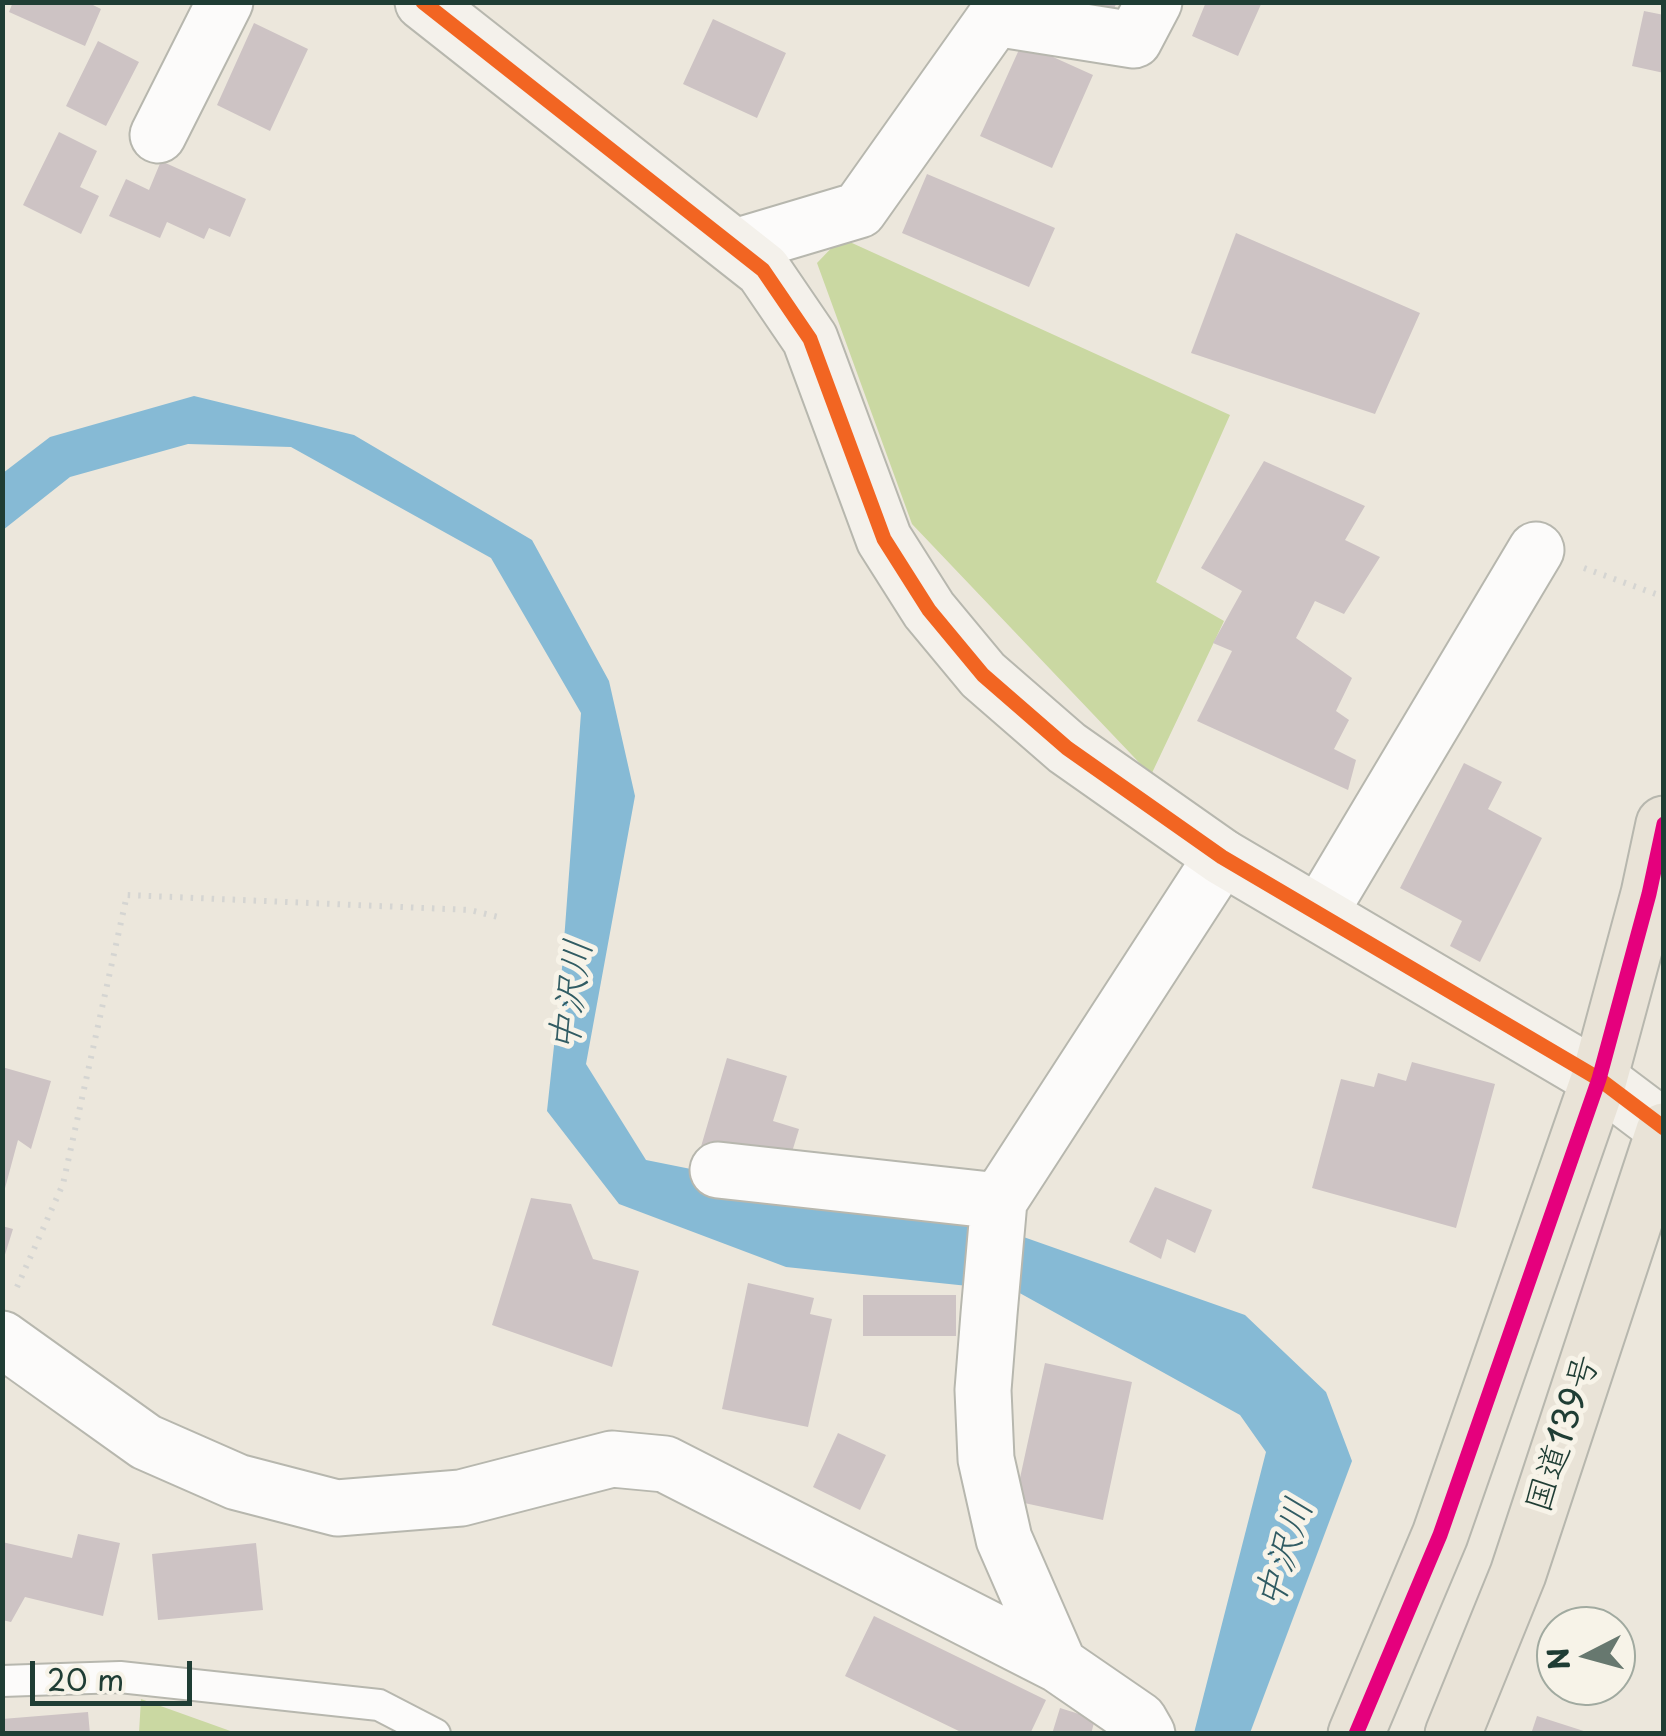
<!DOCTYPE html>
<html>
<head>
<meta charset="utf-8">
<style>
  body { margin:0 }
  #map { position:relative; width:1666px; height:1736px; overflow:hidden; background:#ece7dc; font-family:"Playpen Sans",sans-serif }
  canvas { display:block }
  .frame { position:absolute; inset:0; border:5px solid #1f3d34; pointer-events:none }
  .north { position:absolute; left:1536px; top:1606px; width:100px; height:100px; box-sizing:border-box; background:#f7f3e8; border:2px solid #a1aaa0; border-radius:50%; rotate:264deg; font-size:28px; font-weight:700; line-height:40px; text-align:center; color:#1f3d34 }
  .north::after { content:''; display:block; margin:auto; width:35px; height:45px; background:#67786f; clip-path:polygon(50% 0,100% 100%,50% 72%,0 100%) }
  .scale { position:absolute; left:30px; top:1661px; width:162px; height:45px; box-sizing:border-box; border:5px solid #1f3d34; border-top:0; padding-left:12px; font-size:30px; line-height:35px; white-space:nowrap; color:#1f3d34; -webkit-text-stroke:8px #f7f3e8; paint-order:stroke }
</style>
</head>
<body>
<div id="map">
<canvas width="1666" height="1736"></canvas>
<div class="frame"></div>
<div class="north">N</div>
<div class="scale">20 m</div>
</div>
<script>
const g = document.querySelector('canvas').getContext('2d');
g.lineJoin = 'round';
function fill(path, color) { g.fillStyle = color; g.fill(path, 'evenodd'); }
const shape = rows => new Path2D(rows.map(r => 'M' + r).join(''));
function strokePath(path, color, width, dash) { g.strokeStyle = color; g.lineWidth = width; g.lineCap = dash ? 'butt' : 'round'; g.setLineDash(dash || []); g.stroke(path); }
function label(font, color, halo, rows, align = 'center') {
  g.font = font + ' "Playpen Sans","Klee One",sans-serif'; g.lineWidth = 10; g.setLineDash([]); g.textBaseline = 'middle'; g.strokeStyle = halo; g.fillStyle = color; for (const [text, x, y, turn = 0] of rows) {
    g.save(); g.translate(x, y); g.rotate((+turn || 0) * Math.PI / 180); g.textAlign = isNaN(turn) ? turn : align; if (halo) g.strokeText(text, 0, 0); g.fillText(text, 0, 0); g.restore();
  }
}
const green = shape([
  [841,238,1230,415,1156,582,1224,621,1151,775,912,524,817,263],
  [141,1699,236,1733,139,1733]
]);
const water = shape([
  [194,396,354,435,532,540,609,681,635,796,586,1064,646,1160,1015,1234,1245,1315,1326,1392,1352,1461,1250,1733,1194,1733,1266,1452,1240,1415,1016,1291,786,1267,619,1204,547,1111,561,981,581,713,491,558,291,447,188,444,70,477,3,530,3,473,50,437]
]);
const building = shape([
  [13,2,87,2,101,9,85,46,9,12],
  [1073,2,1117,2,1109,20],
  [1206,2,1262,2,1238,56,1192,36],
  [1644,11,1664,15,1664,73,1632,66],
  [713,19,786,53,757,118,683,84],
  [254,23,308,49,270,131,217,105],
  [98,41,139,62,106,126,66,106],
  [1022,43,1093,75,1052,168,980,136],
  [59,132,97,151,80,187,99,196,81,234,23,205],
  [161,161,246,199,230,237,209,228,204,239,167,222,160,238,109,216,126,179,149,190],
  [927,174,1055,228,1029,287,902,233],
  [1236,233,1420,313,1375,414,1191,353],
  [1264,461,1365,506,1345,540,1380,557,1344,614,1315,601,1296,638,1352,678,1336,711,1349,720,1334,749,1356,760,1348,790,1197,721,1232,651,1213,643,1242,591,1201,568],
  [1464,763,1502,782,1488,809,1542,838,1480,962,1450,946,1462,921,1400,888],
  [727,1058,787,1076,773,1121,799,1129,785,1175,700,1150],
  [1412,1062,1495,1084,1456,1228,1312,1188,1341,1079,1374,1087,1378,1073,1406,1081],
  [2,1067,51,1081,31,1149,18,1140,4,1192],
  [1155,1187,1212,1210,1195,1253,1167,1239,1161,1259,1129,1242],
  [531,1198,571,1204,593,1259,639,1271,612,1367,492,1325],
  [2,1226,13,1229,3,1261,2,1261],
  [748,1283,814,1298,810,1314,832,1319,808,1427,722,1409],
  [863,1295,956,1295,956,1336,863,1336],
  [1045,1363,1132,1382,1103,1520,1015,1501],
  [838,1433,886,1455,860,1510,813,1487],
  [78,1534,120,1543,103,1616,25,1597,11,1622,2,1620,2,1542,72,1558],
  [256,1543,263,1610,158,1620,152,1554],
  [874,1616,1046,1700,1030,1734,965,1734,845,1676],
  [1060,1708,1095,1719,1091,1734,1052,1734],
  [88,1712,90,1734,2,1734,2,1719],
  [1537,1716,1590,1733,1589,1734,1531,1734]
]);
const path = shape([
  [1584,568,1664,597],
  [17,1287,63,1184,127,895,470,910,502,918]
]);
const lane = shape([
  [2,1681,120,1677,379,1705,435,1734]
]);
const street = shape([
  [158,135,225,2],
  [735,247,859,210,995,18,1134,40,1154,2],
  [1320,912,1536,550],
  [718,1170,999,1201],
  [2,1339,146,1442,237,1482,337,1508,461,1498,612,1459,665,1464,1059,1665],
  [1147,1734,1139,1720,1059,1665,1004,1539,986,1459,983,1390,989,1314,999,1201,1222,857]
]);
const secondary = shape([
  [423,2,763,270,810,339,884,539,929,610,983,675,1067,748,1222,857,1599,1079,1664,1128]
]);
const highway = shape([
  [1356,1734,1440,1535,1599,1079,1649,894,1664,824],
  [1453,1734,1518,1574,1664,1131]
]);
const bus1 = shape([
  [423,2,763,270,810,339,884,539,929,610,983,675,1067,748,1222,857,1599,1079,1664,1128]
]);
const bus2 = shape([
  [1356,1734,1440,1535,1599,1079,1649,894,1664,824]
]);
const streetNames = [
  ["国道139号",1564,1434,-72]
];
const waterNames = [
  ["中沢川",573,996,-82],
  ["中沢川",1286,1554,-73]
];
fill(green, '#cad8a2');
fill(water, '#86bad5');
fill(building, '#cdc3c4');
strokePath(lane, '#b7b7ae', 34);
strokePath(street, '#b7b7ae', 59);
strokePath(secondary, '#b7b7ae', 59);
strokePath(highway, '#b7b7ae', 59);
strokePath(path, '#d5d5d2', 6, [2.5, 8]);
strokePath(lane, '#fcfbfa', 30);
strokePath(street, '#fcfbfa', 55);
strokePath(secondary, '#f4f1eb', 55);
strokePath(highway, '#e9e3d7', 55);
strokePath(bus1, '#f26522', 15);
strokePath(bus2, '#e5007d', 15);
label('35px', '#1f3d34', '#f7f3e8', streetNames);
label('italic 38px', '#315c63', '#f7f3e8', waterNames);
</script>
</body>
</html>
